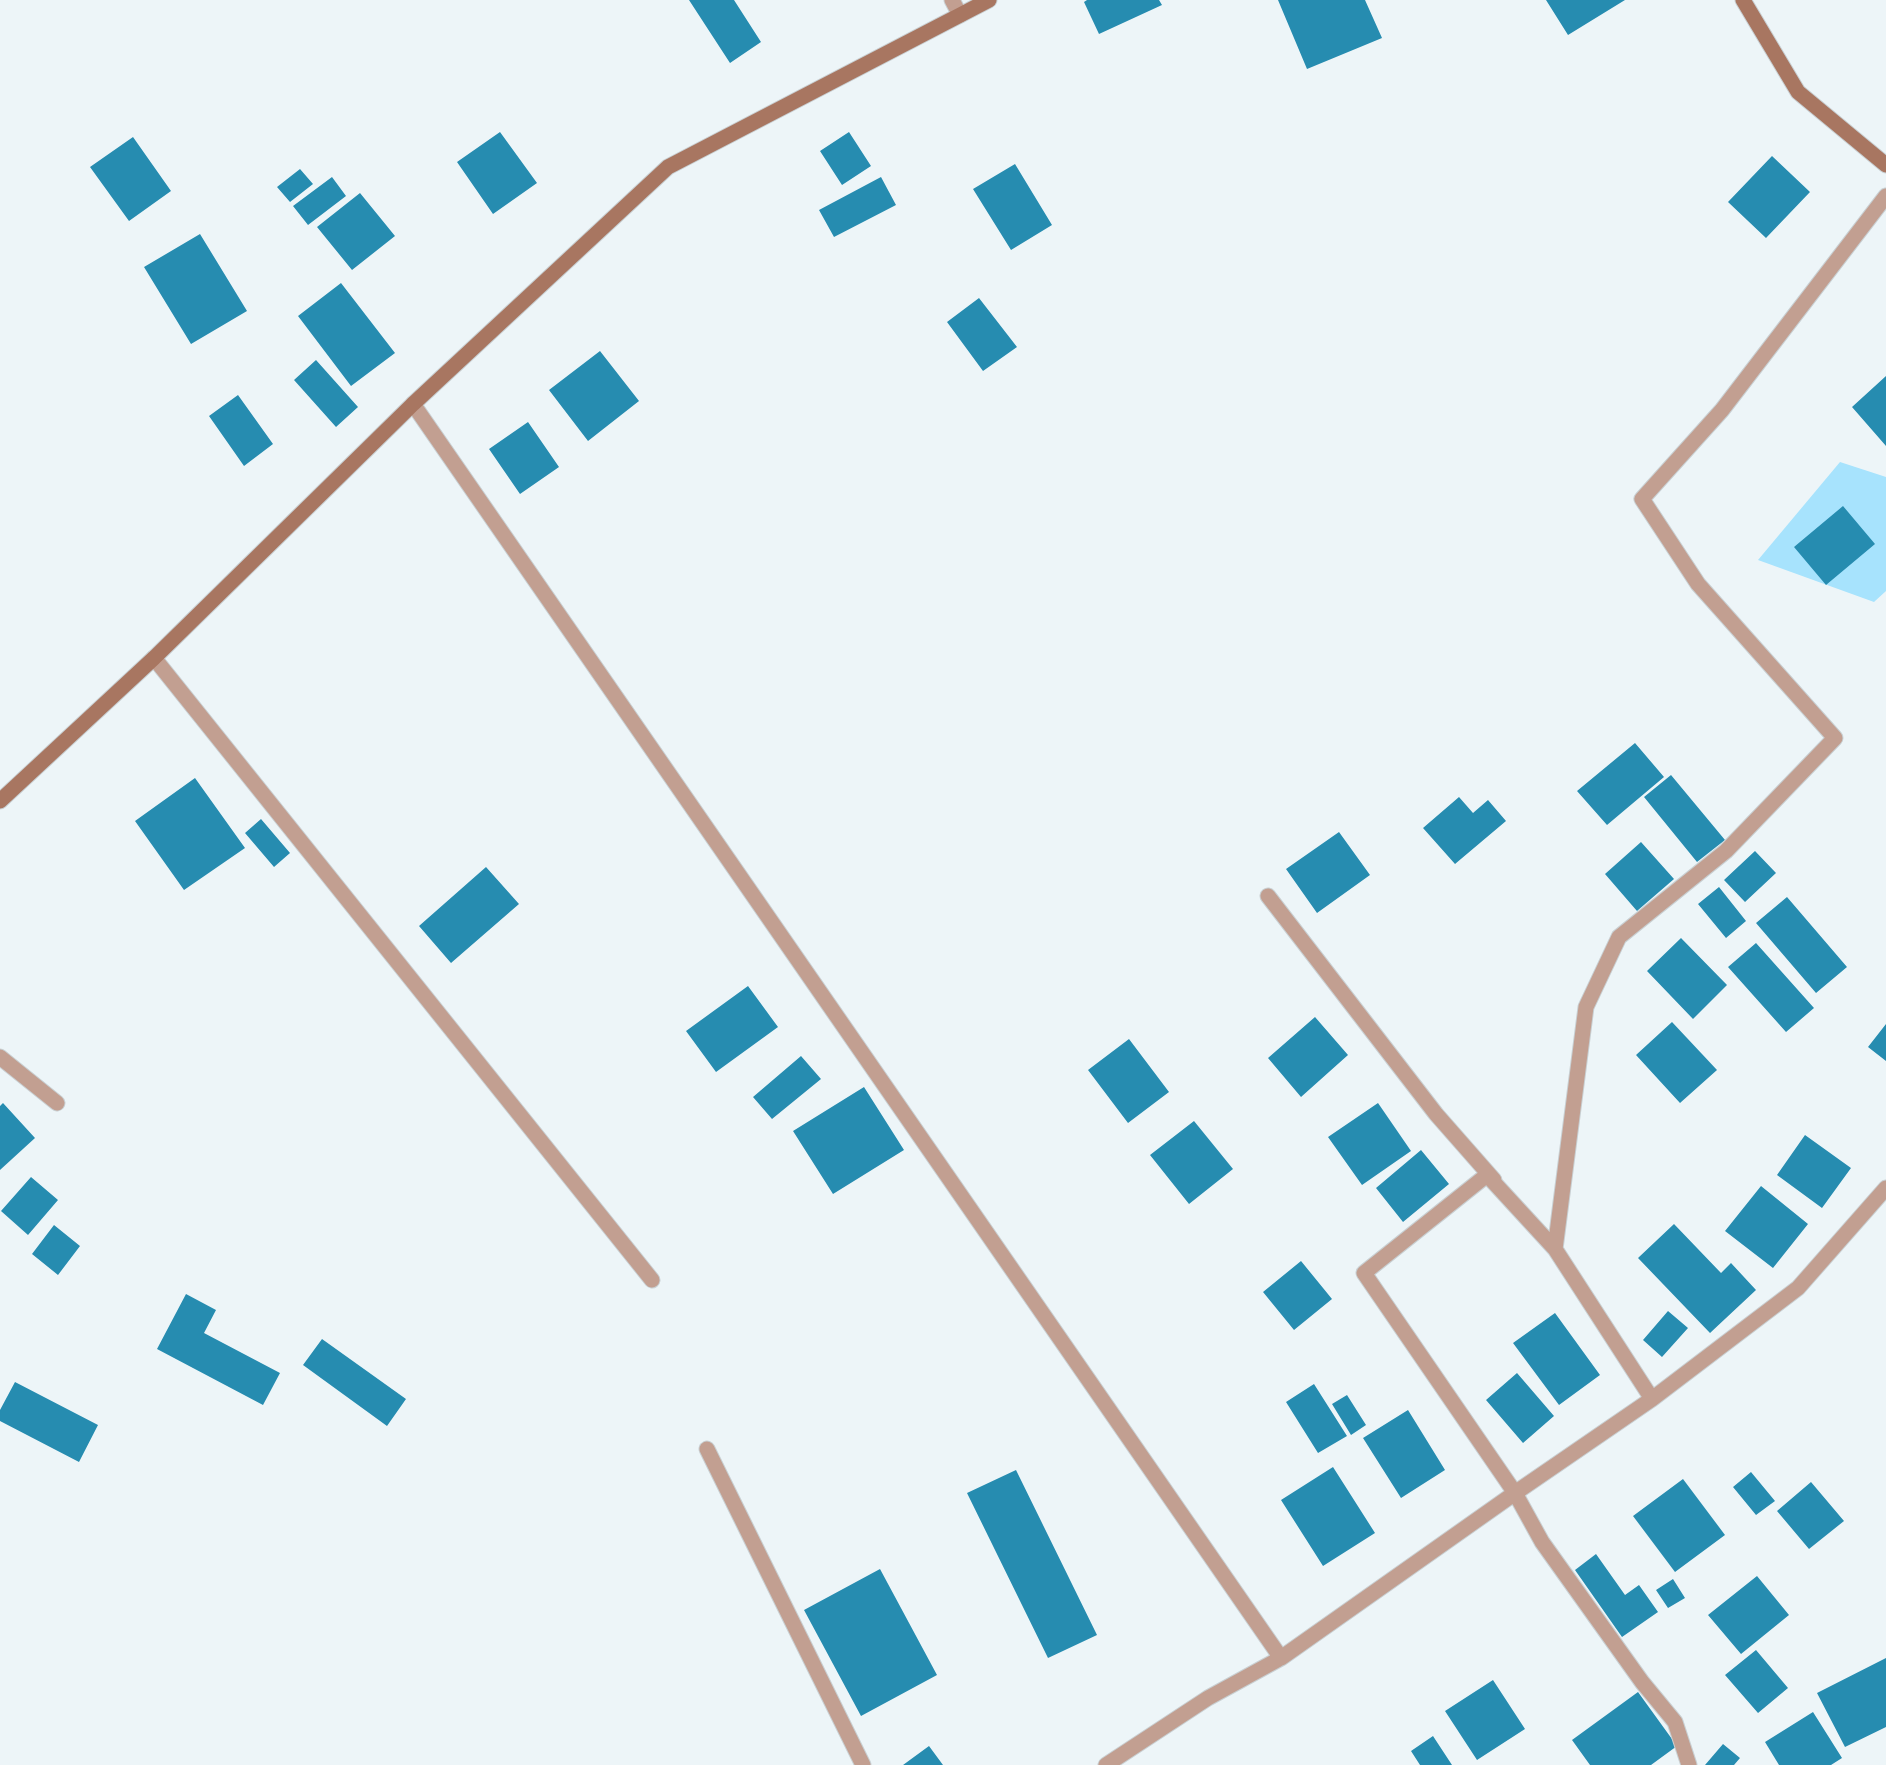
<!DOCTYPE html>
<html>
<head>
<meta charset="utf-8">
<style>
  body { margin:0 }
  canvas { display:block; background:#edf5f8 }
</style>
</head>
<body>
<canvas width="1886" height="1765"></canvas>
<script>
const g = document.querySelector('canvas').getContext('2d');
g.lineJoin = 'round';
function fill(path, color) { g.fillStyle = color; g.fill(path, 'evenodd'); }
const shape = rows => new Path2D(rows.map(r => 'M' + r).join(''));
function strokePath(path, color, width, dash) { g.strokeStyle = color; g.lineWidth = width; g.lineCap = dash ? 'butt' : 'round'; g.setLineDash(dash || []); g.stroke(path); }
const green = shape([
  [1840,462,1886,477,1886,591,1874,602,1758,560]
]);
const building = shape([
  [689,0,734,0,761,42,730,63],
  [1087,0,1159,0,1162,5,1099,34,1084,2],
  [1278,0,1365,0,1382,38,1307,69],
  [1546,0,1625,0,1568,35],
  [500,132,537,183,493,214,457,162],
  [849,132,871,166,842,185,820,151],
  [133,137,171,191,129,221,90,167],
  [1772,156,1810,192,1766,238,1728,202],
  [1015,164,1052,225,1011,250,973,189],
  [300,169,313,184,290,202,277,187],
  [332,177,346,196,308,225,293,206],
  [881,177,896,205,834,237,819,210],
  [360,193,395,236,352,270,317,227],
  [200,234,247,311,191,344,144,267],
  [341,283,395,353,351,386,298,316],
  [979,298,1017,347,983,371,947,322],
  [600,351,639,401,588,441,549,390],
  [316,360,358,407,336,427,294,380],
  [1886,376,1886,446,1852,407],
  [238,395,273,444,244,466,209,416],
  [528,422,559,467,520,494,489,449],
  [1843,506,1875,544,1826,585,1794,547],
  [1635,743,1664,777,1607,825,1577,791],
  [1671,775,1725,840,1697,862,1644,797],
  [195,778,245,848,184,890,135,821],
  [1459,797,1473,813,1488,800,1506,821,1455,864,1423,828],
  [261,819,290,853,274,867,245,833],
  [1339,832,1370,875,1317,913,1286,869],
  [1641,842,1674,879,1637,911,1605,874],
  [1755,851,1776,873,1745,902,1724,880],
  [486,867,519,904,451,963,419,926],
  [1719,887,1746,921,1726,938,1698,904],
  [1787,897,1847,967,1816,993,1756,923],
  [1681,938,1727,985,1693,1019,1647,971],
  [1756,943,1814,1008,1786,1032,1728,967],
  [748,986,778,1027,716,1072,686,1031],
  [1315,1017,1348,1055,1301,1097,1268,1058],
  [1672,1022,1717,1070,1680,1103,1636,1055],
  [1886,1024,1886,1061,1868,1047],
  [1129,1039,1169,1092,1128,1123,1088,1070],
  [801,1056,821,1079,772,1119,753,1097],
  [864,1087,904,1150,833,1194,793,1131],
  [3,1103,35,1138,0,1170,0,1106],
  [1378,1103,1411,1151,1362,1185,1328,1137],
  [1194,1121,1233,1169,1189,1204,1150,1155],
  [1805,1135,1851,1168,1822,1208,1777,1175],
  [1421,1150,1449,1184,1403,1222,1376,1188],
  [31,1177,58,1200,28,1235,1,1211],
  [1761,1186,1808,1224,1773,1268,1725,1231],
  [1674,1224,1721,1273,1731,1263,1756,1290,1710,1333,1638,1258],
  [54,1225,80,1246,58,1275,32,1254],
  [1301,1261,1332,1299,1294,1330,1263,1292],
  [186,1294,216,1310,204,1333,280,1373,263,1405,157,1349],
  [1668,1311,1688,1328,1662,1357,1643,1340],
  [1555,1313,1600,1375,1559,1405,1513,1343],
  [322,1339,406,1399,387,1426,303,1365],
  [1517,1373,1554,1416,1523,1443,1486,1400],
  [15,1382,98,1425,79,1462,0,1421,0,1410],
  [1314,1384,1347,1436,1318,1453,1286,1402],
  [1347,1395,1366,1425,1351,1435,1332,1404],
  [1408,1410,1445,1470,1401,1498,1363,1438],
  [1333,1467,1375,1533,1323,1566,1281,1500],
  [1016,1470,1097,1635,1048,1658,967,1493],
  [1751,1472,1775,1501,1756,1515,1733,1487],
  [1683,1479,1725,1535,1675,1572,1633,1516],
  [1811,1482,1844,1521,1809,1549,1777,1511],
  [1596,1554,1625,1595,1639,1585,1658,1612,1622,1637,1575,1570],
  [880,1569,937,1675,861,1716,804,1610],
  [1757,1576,1789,1615,1741,1654,1708,1615],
  [1673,1579,1685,1598,1668,1608,1656,1590],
  [1756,1650,1788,1688,1758,1713,1725,1675],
  [1886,1658,1886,1727,1845,1747,1817,1693],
  [1493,1680,1525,1729,1477,1760,1445,1711],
  [1638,1692,1677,1746,1651,1765,1590,1765,1572,1740],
  [1813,1712,1842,1758,1831,1765,1779,1765,1765,1742],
  [1433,1736,1452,1765,1420,1765,1411,1751],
  [1723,1744,1740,1758,1734,1765,1705,1765],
  [929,1746,943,1765,903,1765]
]);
const street = shape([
  [952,0,960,15],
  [413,404,1281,1658],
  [154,658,652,1280],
  [1268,896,1436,1114,1494,1180],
  [0,1057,57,1103],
  [1555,1249,1487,1175,1364,1273,1515,1493,1542,1542,1642,1682,1675,1722,1689,1765],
  [1652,1399,1555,1249,1586,1007,1619,937,1726,851,1835,738,1698,584,1642,499,1722,410,1886,196],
  [707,1449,863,1765],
  [1106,1765,1208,1698,1281,1658,1515,1493,1652,1399,1798,1288,1886,1188]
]);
const secondary = shape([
  [1743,0,1798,92,1886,165],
  [0,801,154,658,413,404,668,167,989,0]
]);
fill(green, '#a7e3fd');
fill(building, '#268cb0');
strokePath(street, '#c9d0d3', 17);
strokePath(secondary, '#c9d0d3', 17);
strokePath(street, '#c29f91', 15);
strokePath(secondary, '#a87661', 15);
</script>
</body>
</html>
